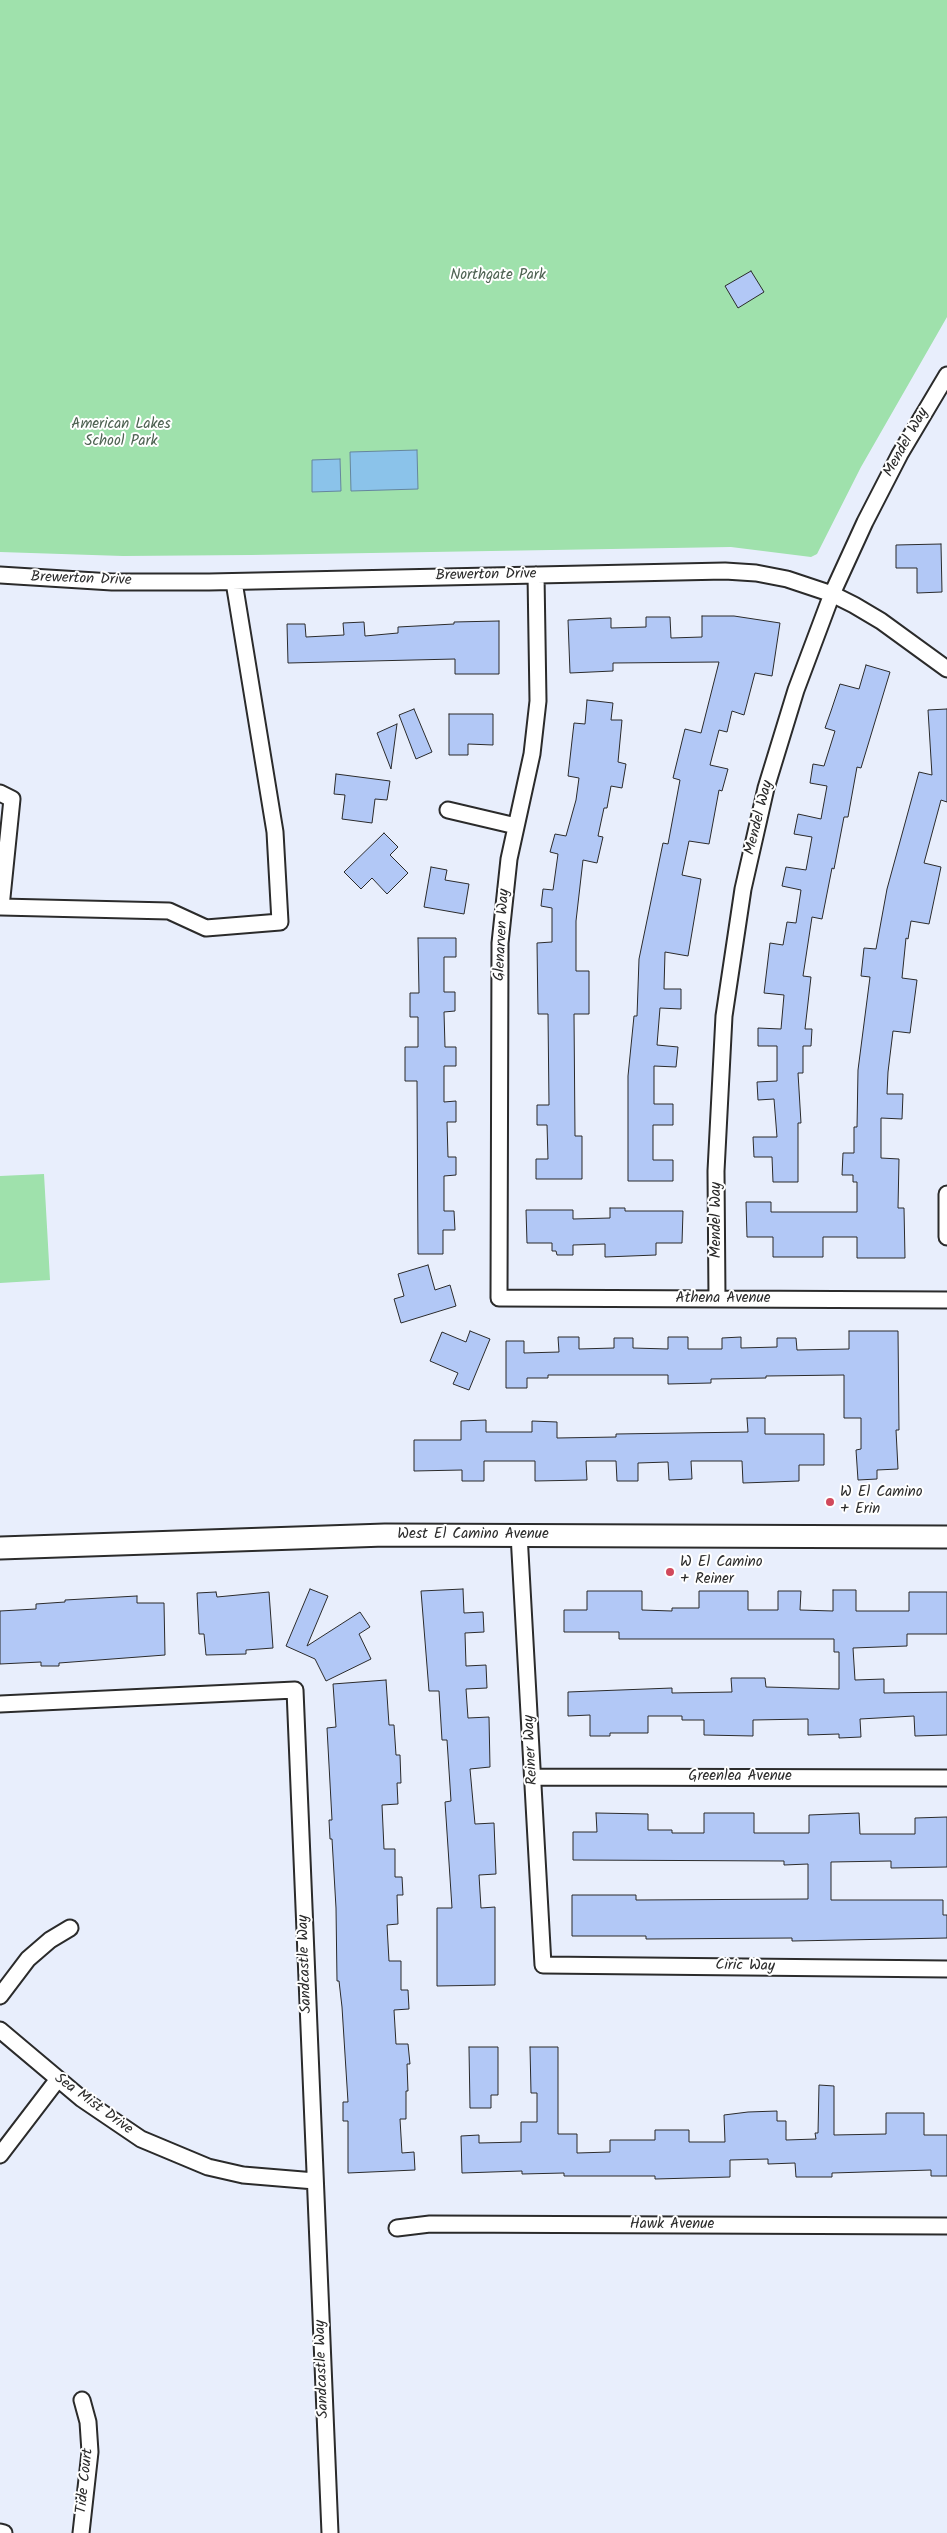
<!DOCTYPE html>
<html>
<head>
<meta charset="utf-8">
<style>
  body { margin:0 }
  canvas { display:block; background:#e8eefc }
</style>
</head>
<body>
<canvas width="947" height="2533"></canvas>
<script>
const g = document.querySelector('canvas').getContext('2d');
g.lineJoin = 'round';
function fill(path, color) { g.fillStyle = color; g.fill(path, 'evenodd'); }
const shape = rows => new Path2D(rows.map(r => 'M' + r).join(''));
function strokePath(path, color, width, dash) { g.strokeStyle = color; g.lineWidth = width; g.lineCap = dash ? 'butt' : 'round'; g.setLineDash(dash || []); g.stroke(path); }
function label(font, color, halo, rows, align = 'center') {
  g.font = font + ' Kalam,sans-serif'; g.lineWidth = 4; g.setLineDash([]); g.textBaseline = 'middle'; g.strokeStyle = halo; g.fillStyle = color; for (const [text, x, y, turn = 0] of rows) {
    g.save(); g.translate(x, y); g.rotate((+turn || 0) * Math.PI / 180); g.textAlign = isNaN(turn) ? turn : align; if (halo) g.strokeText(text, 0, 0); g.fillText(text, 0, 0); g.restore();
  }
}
const green = shape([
  [0,0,947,0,947,317,861,467,817,554,811,557,731,547,251,555,123,556,0,552],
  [44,1174,50,1280,0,1283,0,1176]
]);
const water = shape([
  [417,450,418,489,351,491,350,452,417,450],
  [340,459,341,491,312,492,312,460,340,459]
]);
const building = shape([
  [751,271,764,292,738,308,725,286,751,271],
  [941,544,942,592,917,593,917,568,896,568,896,545,941,544],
  [702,616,734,616,780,623,772,676,755,673,744,715,732,711,727,732,719,730,710,765,728,769,722,791,719,790,709,844,689,841,682,875,701,879,688,956,665,952,664,989,681,989,681,1009,660,1008,657,1045,678,1047,676,1067,654,1066,654,1104,673,1104,673,1125,653,1125,653,1160,673,1160,673,1181,628,1181,628,1076,634,1016,637,1016,639,959,663,843,668,844,680,780,673,778,685,729,701,733,719,662,613,663,613,671,570,673,568,620,611,618,611,628,646,627,646,617,670,617,671,638,702,637,702,616],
  [499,621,499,674,455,674,455,659,288,663,287,624,305,624,306,637,344,635,343,623,364,622,365,636,398,633,398,627,454,624,454,622,499,621],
  [866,665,890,672,861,768,857,767,848,817,844,817,834,869,832,868,822,919,812,917,803,976,811,977,805,1029,812,1029,811,1046,803,1046,803,1073,798,1073,801,1123,798,1123,798,1182,773,1182,772,1157,754,1157,753,1137,777,1137,774,1099,758,1100,757,1082,777,1081,777,1046,758,1046,758,1028,781,1029,784,995,764,993,770,943,783,945,787,922,796,923,801,890,782,886,786,867,806,870,812,837,794,834,798,814,821,819,827,786,810,783,813,764,824,766,835,731,825,728,831,711,840,684,859,689,866,665],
  [587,700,613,703,611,720,622,720,618,762,626,764,622,788,611,786,607,808,604,808,598,836,603,837,597,863,583,860,576,921,576,971,589,971,589,1014,574,1014,575,1136,582,1136,582,1179,536,1179,536,1159,548,1159,547,1125,537,1125,537,1105,549,1105,548,1014,538,1014,537,943,552,942,552,908,541,906,543,889,553,890,558,854,550,852,555,834,566,836,576,800,579,778,568,776,574,723,585,724,587,700],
  [414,709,432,752,416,759,399,715,414,709],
  [947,709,947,802,941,800,924,863,941,867,929,924,911,921,908,939,906,938,902,978,917,980,910,1033,893,1031,888,1072,887,1094,903,1094,902,1119,881,1118,881,1158,899,1159,898,1208,904,1208,905,1258,857,1258,857,1237,823,1237,823,1257,773,1257,773,1237,747,1237,746,1202,771,1202,771,1212,857,1212,857,1182,853,1182,853,1175,842,1175,843,1153,854,1153,854,1127,857,1127,858,1070,870,977,861,976,864,948,876,949,887,889,919,772,932,775,928,710,947,709],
  [449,714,493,714,493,745,468,744,468,755,449,755,449,714],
  [397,724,391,769,377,733,397,724],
  [336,774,390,781,387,800,375,799,372,823,342,819,345,795,334,794,336,774],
  [384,833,398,847,390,855,408,873,387,894,372,878,361,889,344,872,384,833],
  [431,867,447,870,445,880,469,884,464,914,424,907,431,867],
  [418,938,456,938,456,957,444,957,444,992,455,992,455,1011,444,1012,445,1047,456,1047,456,1066,444,1066,444,1102,456,1101,456,1122,447,1122,448,1157,456,1157,456,1175,444,1176,444,1211,454,1211,455,1230,443,1230,443,1254,418,1254,417,1081,405,1081,405,1047,418,1047,418,1017,410,1017,410,993,419,993,418,938],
  [610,1208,625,1208,625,1211,683,1211,682,1243,656,1243,656,1255,605,1257,605,1244,573,1245,573,1255,557,1255,556,1251,552,1251,552,1243,527,1243,526,1210,573,1210,573,1219,610,1218,610,1208],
  [428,1265,435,1290,450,1285,456,1306,401,1323,394,1299,404,1296,398,1274,428,1265],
  [470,1331,490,1339,469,1390,453,1384,458,1373,430,1361,442,1332,466,1342,470,1331],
  [849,1331,898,1331,899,1430,896,1430,898,1469,877,1470,877,1479,858,1480,856,1450,861,1449,861,1418,844,1418,844,1375,766,1376,766,1378,711,1379,711,1383,668,1384,668,1375,548,1375,548,1378,527,1378,527,1388,506,1388,506,1341,524,1341,524,1353,559,1352,558,1337,579,1337,579,1349,614,1348,614,1338,633,1338,633,1348,668,1349,668,1337,688,1337,688,1349,722,1349,722,1338,741,1337,741,1348,777,1347,777,1338,796,1338,797,1350,849,1349,849,1331],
  [747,1418,765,1418,765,1434,824,1434,824,1465,799,1465,799,1481,743,1483,742,1461,691,1461,692,1479,669,1480,668,1462,638,1463,638,1481,617,1481,616,1461,586,1461,587,1480,535,1481,535,1461,484,1461,484,1481,462,1481,462,1470,414,1471,414,1440,461,1440,461,1421,486,1420,486,1432,532,1432,532,1421,557,1422,557,1438,616,1437,616,1434,748,1432,747,1418],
  [310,1589,328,1596,307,1646,360,1612,370,1627,359,1634,371,1659,326,1681,315,1659,286,1646,310,1589],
  [463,1589,464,1613,483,1612,484,1632,465,1633,466,1666,486,1665,487,1688,466,1689,468,1718,489,1717,490,1767,470,1769,475,1824,494,1823,496,1874,479,1875,481,1908,495,1907,495,1985,437,1986,437,1908,452,1908,445,1802,451,1801,447,1740,442,1740,439,1691,429,1691,421,1591,463,1589],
  [833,1590,856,1590,856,1611,909,1611,909,1592,947,1592,947,1634,907,1634,907,1646,853,1648,855,1680,884,1679,884,1693,947,1692,947,1735,915,1736,914,1716,860,1719,861,1737,839,1738,839,1734,808,1735,808,1719,753,1720,753,1736,704,1735,704,1720,682,1720,682,1716,648,1716,648,1733,610,1733,610,1736,590,1736,590,1715,568,1716,568,1692,672,1688,672,1693,732,1692,731,1678,765,1678,766,1687,839,1689,839,1652,834,1652,834,1639,619,1639,619,1632,564,1632,564,1610,587,1610,587,1591,642,1591,642,1610,672,1611,672,1608,699,1608,699,1591,748,1591,748,1610,778,1610,778,1591,801,1591,800,1610,833,1611,833,1590],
  [216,1592,217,1597,269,1592,273,1648,246,1650,246,1654,206,1655,204,1634,199,1634,197,1593,216,1592],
  [137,1596,137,1603,164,1603,165,1655,59,1663,59,1666,41,1666,41,1662,0,1664,0,1611,36,1609,36,1604,65,1602,65,1600,137,1596],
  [386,1680,389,1725,394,1725,396,1755,400,1755,401,1783,397,1783,398,1804,382,1805,384,1849,395,1849,395,1877,402,1877,403,1895,397,1895,398,1924,387,1925,389,1961,401,1961,401,1990,408,1990,409,2009,394,2010,396,2044,408,2044,410,2064,407,2064,408,2091,406,2091,406,2119,400,2119,402,2153,414,2152,415,2170,348,2173,348,2121,343,2121,343,2102,348,2102,342,2007,339,1981,337,1981,336,1908,332,1839,330,1839,329,1820,332,1820,327,1728,336,1727,333,1684,386,1680],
  [596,1813,648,1814,648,1830,672,1830,672,1833,704,1833,704,1813,754,1813,754,1833,809,1833,809,1815,859,1813,860,1834,915,1834,915,1818,947,1817,947,1867,891,1868,891,1861,831,1862,831,1900,943,1900,943,1915,947,1915,947,1938,792,1941,792,1938,646,1939,646,1936,572,1936,572,1895,636,1895,636,1900,808,1899,808,1864,784,1865,784,1861,573,1860,573,1832,597,1832,596,1813],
  [469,2047,498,2047,498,2095,491,2095,491,2108,470,2108,469,2047],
  [530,2047,558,2047,558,2134,577,2134,577,2153,610,2152,610,2140,655,2140,655,2130,689,2130,689,2142,725,2142,724,2115,748,2112,777,2111,777,2121,786,2121,786,2140,816,2139,815,2133,818,2133,819,2085,834,2086,834,2135,886,2134,886,2113,924,2113,924,2135,947,2135,947,2176,931,2176,931,2170,832,2173,832,2177,796,2177,795,2163,768,2164,768,2159,730,2160,730,2177,655,2179,655,2176,564,2176,564,2173,522,2174,522,2171,462,2173,461,2136,479,2135,479,2143,521,2142,521,2122,537,2122,537,2093,531,2093,530,2047]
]);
const minor = shape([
  [0,575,112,582,209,582,725,571,756,573,787,579,832,594,854,605,881,621,947,669],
  [536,575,538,701,532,754,509,859,500,943,499,1298,947,1300],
  [0,793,12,799,1,907,169,911,206,928,280,922,275,832,234,582],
  [448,810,516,826],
  [947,1194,947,1237],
  [717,1299,716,1171,724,1016,743,889,766,788,796,690,832,594,865,522,900,454,947,375],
  [519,1534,543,1965,947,1969],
  [0,1704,295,1690,330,2533],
  [534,1777,947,1778],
  [0,1996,28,1959,50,1940,70,1928],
  [0,2030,82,2099,141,2139,208,2167,243,2175,315,2181],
  [0,2155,58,2079],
  [397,2228,430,2224,947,2226],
  [0,2532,4,2533],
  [81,2533,90,2452,88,2422,82,2400]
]);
const secondary = shape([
  [0,1548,385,1535,947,1537]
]);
const markers = [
  [830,1502,5,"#d1495b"],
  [670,1572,5,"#d1495b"]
];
const parkNames = [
  ["Northgate Park",498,276],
  ["American Lakes",121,425],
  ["School Park",121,442]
];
const streetNames = [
  ["Mendel Way",907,443,-61],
  ["Brewerton Drive",486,576,-1],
  ["Brewerton Drive",81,580,2],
  ["Mendel Way",760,818,-76],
  ["Glenarven Way",503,935,-87],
  ["Mendel Way",717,1220,-90],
  ["Athena Avenue",723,1299],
  ["West El Camino Avenue",473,1535],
  ["Reiner Way",532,1750,-93],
  ["Greenlea Avenue",740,1777],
  ["Sandcastle Way",306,1964,-92],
  ["Ciric Way",745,1967,1],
  ["Sea Mist Drive",93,2105,36],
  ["Hawk Avenue",672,2225],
  ["Sandcastle Way",323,2369,-92],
  ["Tide Court",86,2481,-84]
];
const poiNames = [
  ["W El Camino",840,1493],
  ["+ Erin",840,1510],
  ["W El Camino",680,1563],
  ["+ Reiner",680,1580]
];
fill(green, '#9fe1ac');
fill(water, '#8bc3ea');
strokePath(water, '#65869e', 1);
fill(building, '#b2c8f6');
strokePath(building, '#2b2b2b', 1);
strokePath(minor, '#2b2b2b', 19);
strokePath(secondary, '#2b2b2b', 25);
strokePath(minor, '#fff', 15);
strokePath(secondary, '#fff', 21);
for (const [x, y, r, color] of markers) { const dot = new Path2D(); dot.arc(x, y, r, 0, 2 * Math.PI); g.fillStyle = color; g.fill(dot); strokePath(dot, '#fff', 2); }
label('15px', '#4e6252', '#fff', parkNames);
label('15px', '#2b2b2b', '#fff', streetNames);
label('15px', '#2b2b2b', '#fff', poiNames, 'left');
</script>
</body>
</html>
